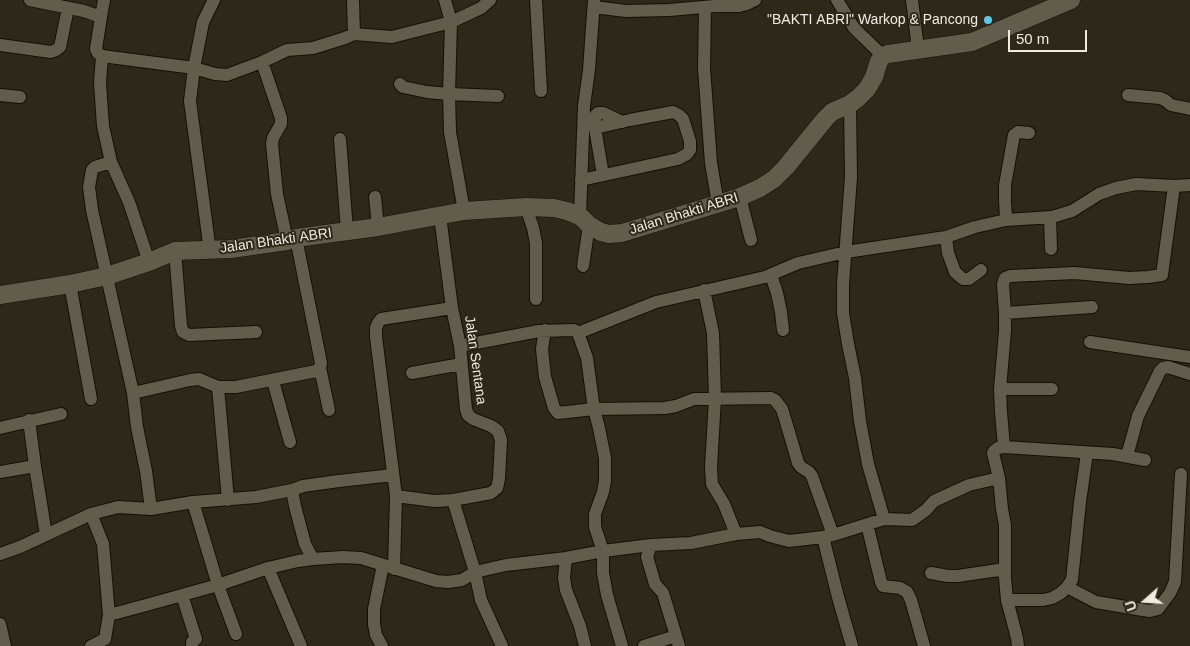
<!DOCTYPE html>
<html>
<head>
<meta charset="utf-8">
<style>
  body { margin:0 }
  #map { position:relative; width:1190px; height:646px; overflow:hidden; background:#2d281a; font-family:Helvetica,sans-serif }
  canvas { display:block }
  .north { position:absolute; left:1120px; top:576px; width:50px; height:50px; -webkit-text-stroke:4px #2d281a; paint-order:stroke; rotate:251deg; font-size:14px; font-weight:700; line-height:20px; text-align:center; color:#eeebe2 }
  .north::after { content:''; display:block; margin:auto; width:18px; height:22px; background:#eeebe2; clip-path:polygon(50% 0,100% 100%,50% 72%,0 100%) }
  .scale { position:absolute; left:1008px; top:30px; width:79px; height:22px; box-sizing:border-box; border:2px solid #eeebe2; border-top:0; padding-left:6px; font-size:15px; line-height:18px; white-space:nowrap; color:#eeebe2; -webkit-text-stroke:4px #2d281a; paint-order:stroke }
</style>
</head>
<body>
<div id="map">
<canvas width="1190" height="646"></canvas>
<div class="north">U</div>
<div class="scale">50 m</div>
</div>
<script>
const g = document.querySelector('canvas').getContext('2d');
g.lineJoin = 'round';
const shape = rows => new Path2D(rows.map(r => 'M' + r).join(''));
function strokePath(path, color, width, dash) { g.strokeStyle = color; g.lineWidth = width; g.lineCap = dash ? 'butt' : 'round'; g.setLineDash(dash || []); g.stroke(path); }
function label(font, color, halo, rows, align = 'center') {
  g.font = font + ' Helvetica,sans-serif'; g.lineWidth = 4; g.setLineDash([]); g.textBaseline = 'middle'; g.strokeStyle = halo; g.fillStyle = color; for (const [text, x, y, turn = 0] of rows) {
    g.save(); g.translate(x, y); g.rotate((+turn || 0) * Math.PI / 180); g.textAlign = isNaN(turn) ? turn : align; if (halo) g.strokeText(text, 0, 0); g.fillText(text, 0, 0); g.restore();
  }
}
const street = shape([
  [30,0,84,11,101,17,96,49,98,53,102,56,100,83,103,126,111,162,129,202,149,262],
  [353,0,354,34],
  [445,0,451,22,449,94,450,132,464,211],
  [536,0,541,91],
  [837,0,854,28,883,56],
  [912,0,918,49],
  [594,7,626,11,669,10,715,6,739,6,747,4,755,0],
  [705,7,704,68,711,163,718,204],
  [101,17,104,0],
  [0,45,51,52,56,50,60,47,68,8],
  [102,56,194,68,215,74,227,75,262,62,287,50,313,48,345,38,354,34,392,37,451,22,481,8,490,0],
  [262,62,281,118,281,124,273,138,272,144,277,194,287,241],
  [400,84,403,87,427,92,449,94,498,96],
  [0,95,20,97],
  [1128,95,1160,98,1165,100,1171,105,1190,109],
  [850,104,851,177,843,284,843,313,848,344,855,378,860,421,868,464,884,519],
  [340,139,347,231],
  [111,162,95,167,92,170,89,187,92,210,133,393,137,427,146,471,151,509],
  [603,175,595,128,595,116,598,113,603,113,622,122],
  [581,180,678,159,687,154,690,150,690,141,683,119,679,115,673,112,630,120,595,128],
  [375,197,378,227],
  [740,197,751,240],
  [526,207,533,228,536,243,536,299],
  [440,216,452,308,460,346,466,409,468,415,473,419,491,426,498,431,501,440,499,479,497,488,491,493,453,500,475,572,481,600,502,646],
  [580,216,584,106,589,70,594,0],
  [1050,217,1051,249],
  [1006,220,1005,200,1005,185,1014,135,1018,132,1029,133],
  [946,237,948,253,955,272,963,279,969,279,981,270],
  [175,251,181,326,183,332,189,335,256,332],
  [210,251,190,101,194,68,203,22,214,0],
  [583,266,589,225],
  [771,275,777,293,781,312,783,330],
  [70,284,91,399],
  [704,290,713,333,715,398,711,467,712,484,724,504,736,534],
  [1005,313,1092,307],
  [545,330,542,349,545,377,554,408,558,413,594,409,665,408,676,406,694,399,771,398,775,400,782,409,789,432,798,463,801,467,809,472,812,476,833,535],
  [578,333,587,358,594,409,599,428,605,458,605,481,603,492,595,514,595,527,603,551,603,573,607,595,622,646],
  [1090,342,1190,357],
  [460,346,539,331,574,330,578,333,656,302,765,277,798,263,846,252,946,237,975,227,1006,220,1052,217,1072,211,1099,194,1116,188,1136,184,1174,186,1190,185],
  [320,368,329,410],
  [412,373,461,364],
  [273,381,290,442],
  [218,387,228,500],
  [1000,389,1052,389],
  [133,393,190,380,199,379,218,387,236,387,316,371,320,368,321,363,296,238],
  [29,420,35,466,46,535],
  [0,428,61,414],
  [1004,447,1001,412,1000,389,1005,331,1005,313,1003,284,1005,278,1010,276,1075,273,1129,278,1148,277,1162,275,1174,186],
  [1127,456,1138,416,1160,371,1163,368,1168,367,1190,374],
  [0,472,35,466],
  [292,490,295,506,305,544,313,559],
  [396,496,434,501,453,500],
  [193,502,218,585,236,634],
  [91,514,103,544,109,615,105,639],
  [867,524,881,582,883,586,900,588,907,592,911,600,924,646],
  [823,537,838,597,852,646],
  [651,545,647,557,653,577,655,584,663,593,679,646],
  [0,554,20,547,91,514,118,507,151,509,193,502,256,497,292,490,303,486,339,481,393,475],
  [566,558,564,578,566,590,580,626,585,646],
  [268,568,301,646],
  [394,569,396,496,376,337,376,328,378,323,381,319,452,308],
  [931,573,948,576,958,576,1005,569],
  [1067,587,1096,602,1143,610,1150,611,1158,609,1170,593,1175,582,1181,474],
  [182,595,196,639,192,642,192,646],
  [1007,600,1043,600,1052,598,1061,593,1067,587,1072,580,1080,502,1087,453],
  [109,615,150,604,218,585,268,568,298,561,313,559,343,557,361,558,436,581,448,582,462,580,475,572,506,565,566,558,603,551,651,545,691,543,736,534,760,532,770,536,789,541,823,537,833,535,884,519,912,520,926,510,934,501,969,485,999,478],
  [0,624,5,646],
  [91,646,105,639],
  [382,646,376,635,374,624,374,609,383,565],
  [644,646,676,636],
  [1018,646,1017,638,1007,600,1005,578,1005,525,1002,509,999,478,993,453,994,451,998,448,1004,447,1113,454,1145,460]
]);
const secondary = shape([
  [0,295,70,284,107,276,149,262,175,251,231,249,287,241,296,238,378,227,464,211,526,207,554,208,567,211,580,216,589,225,601,232,609,234,622,233,740,197,760,188,774,179,786,167,825,119,832,112,850,104,858,98,867,89,874,77,879,61,883,56,888,54,972,42,1071,0]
]);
const markers = [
  [988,20,5,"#5bc8e7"]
];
const poiNames = [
  ["\"BAKTI ABRI\" Warkop & Pancong",978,20]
];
const streetNames = [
  ["Jalan Bhakti ABRI",684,214,-17],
  ["Jalan Bhakti ABRI",276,241,-8],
  ["Jalan Sentana",475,360,82]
];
strokePath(street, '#151005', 14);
strokePath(secondary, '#151005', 19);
strokePath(street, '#615c4c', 12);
strokePath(secondary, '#615c4c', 18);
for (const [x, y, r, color] of markers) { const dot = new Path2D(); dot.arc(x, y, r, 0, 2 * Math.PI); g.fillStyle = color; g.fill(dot); strokePath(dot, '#2d281a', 2); }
label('14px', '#eeebe2', '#2d281a', poiNames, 'right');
label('14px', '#eeebe2', '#2d281a', streetNames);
</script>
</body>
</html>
